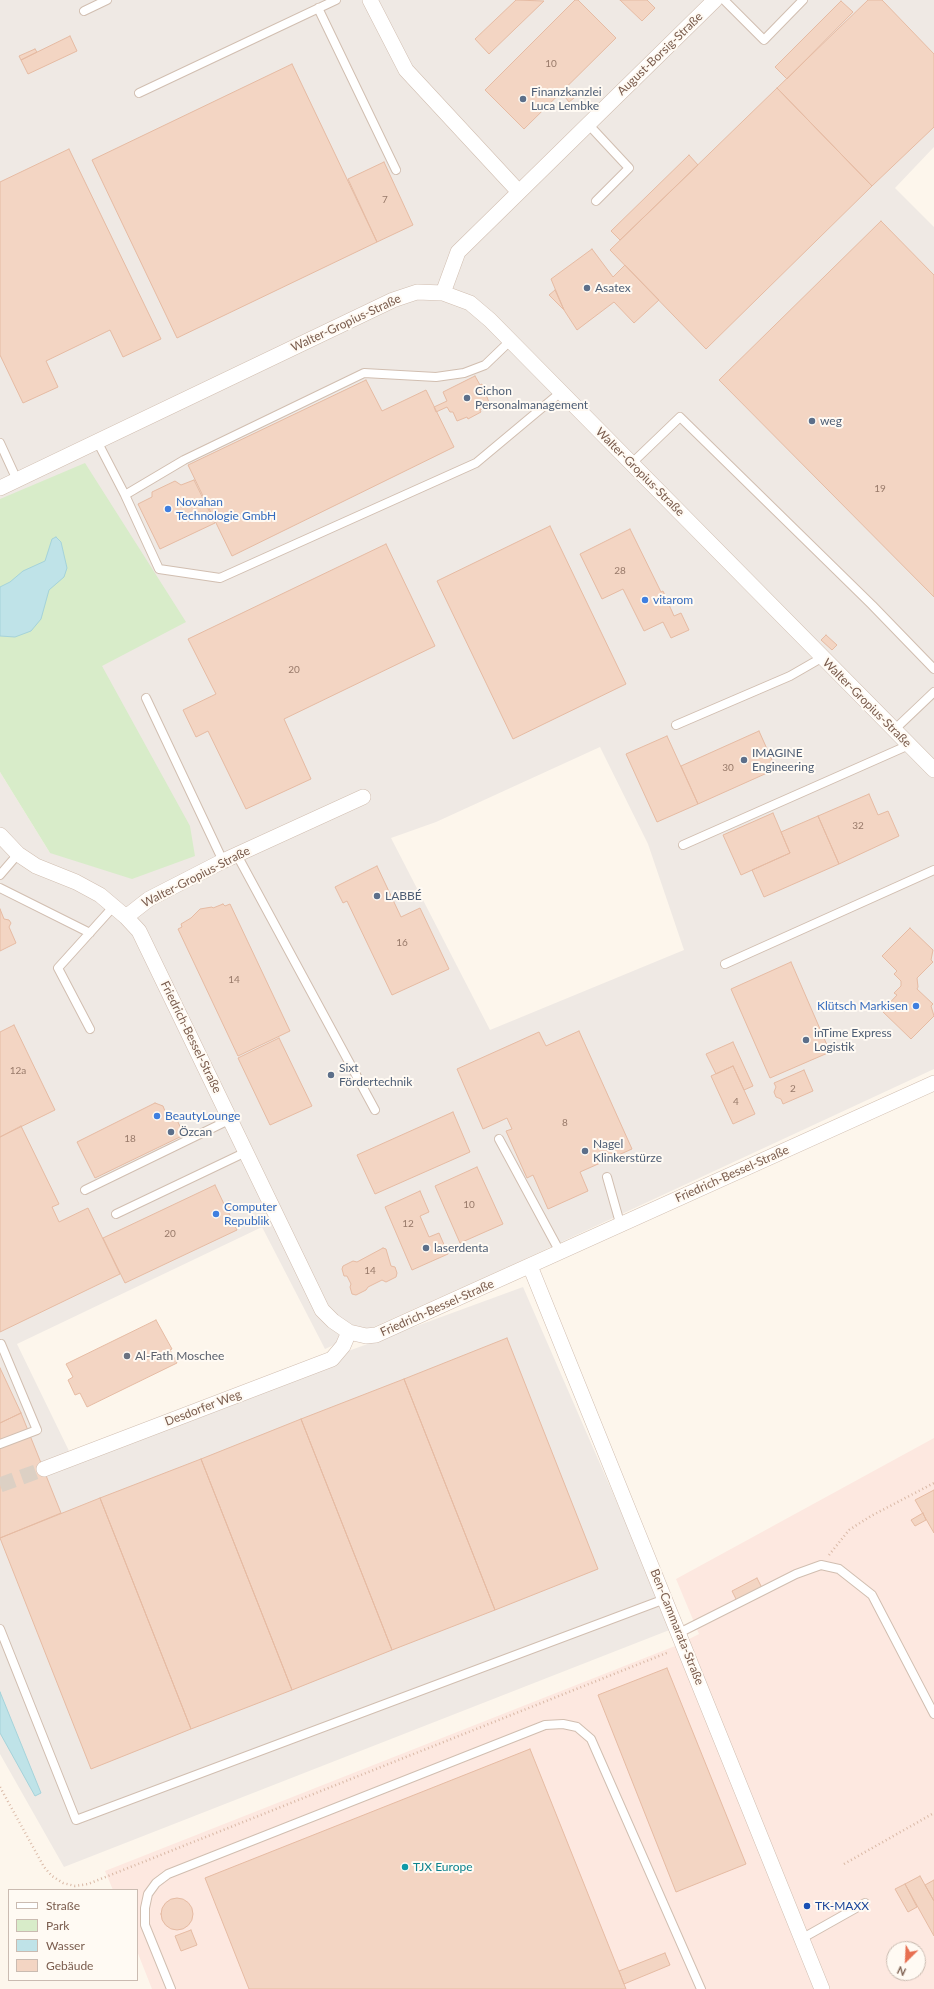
<!DOCTYPE html>
<html>
<head>
<meta charset="utf-8">
<style>
  body { margin:0 }
  #map { position:relative; width:934px; height:1989px; overflow:hidden; background:#fdf6ec; font-family:Lato,sans-serif }
  canvas { display:block }
  .legend { position:absolute; left:8px; top:1889px; width:130px; height:92px; box-sizing:border-box; background:#fffaf3; border:1px solid #cabbb1; margin:0; padding:5px 7px; list-style:none; font-size:12px; color:#7a5c4d }
  .legend li { display:flex; align-items:center; gap:8px; height:20px }
  .legend b { width:20px; border:1px solid #cabbb1 }
  .north { position:absolute; left:886px; top:1941px; width:40px; height:40px; box-sizing:border-box; background:#fffaf3; border:1px solid #cabbb1; border-radius:50%; rotate:204deg; font-size:11px; font-weight:700; line-height:16px; text-align:center; color:#7a5c4d }
  .north::after { content:''; display:block; margin:auto; width:14px; height:18px; background:#e76f51; clip-path:polygon(50% 0,100% 100%,50% 72%,0 100%) }
</style>
</head>
<body>
<div id="map">
<canvas width="934" height="1989"></canvas>
<ul class="legend">
<li><b style="height:5px;background:#fff"></b>Straße</li>
<li><b style="height:11px;background:#d8ecc9"></b>Park</li>
<li><b style="height:11px;background:#bfe3e8"></b>Wasser</li>
<li><b style="height:11px;background:#f3d5c3"></b>Gebäude</li>
</ul>
<div class="north">N</div>
</div>
<script>
const g = document.querySelector('canvas').getContext('2d');
g.lineJoin = 'round';
function fill(path, color) { g.fillStyle = color; g.fill(path, 'evenodd'); }
const shape = rows => new Path2D(rows.map(r => 'M' + r).join(''));
function strokePath(path, color, width, dash) { g.strokeStyle = color; g.lineWidth = width; g.lineCap = dash ? 'butt' : 'round'; g.setLineDash(dash || []); g.stroke(path); }
function label(font, color, halo, rows, align = 'center') {
  g.font = font + ' Lato,sans-serif'; g.lineWidth = 4; g.setLineDash([]); g.textBaseline = 'middle'; g.strokeStyle = halo; g.fillStyle = color; for (const [text, x, y, turn = 0] of rows) {
    g.save(); g.translate(x, y); g.rotate((+turn || 0) * Math.PI / 180); g.textAlign = isNaN(turn) ? turn : align; if (halo) g.strokeText(text, 0, 0); g.fillText(text, 0, 0); g.restore();
  }
}
const commercial = shape([
  [934,1438,934,1989,152,1989,137,1951,137,1890,113,1890,105,1871,675,1646,699,1634,676,1579],
  [894,1949,918,1949,918,1973,894,1973]
]);
const industrial = shape([
  [0,0,934,0,934,147,895,188,934,227,934,1069,514,1264,325,1349,262,1227,17,1344,70,1453,523,1287,672,1629,64,1867,0,1754,0,772,50,853,0,718],
  [600,747,648,844,684,950,490,1030,391,838,436,822]
]);
const green = shape([
  [85,463,186,622,102,666,190,826,195,856,132,879,50,853,0,772,0,499]
]);
const water = shape([
  [56,537,61,542,67,568,64,577,49,590,41,619,31,631,15,637,0,636,0,587,10,582,23,571,45,561,52,539,56,537],
  [0,1692,41,1793,35,1796,0,1733,0,1692]
]);
const building = shape([
  [516,0,544,1,489,54,475,39,516,0],
  [575,0,578,0,616,38,524,129,485,90,575,0],
  [620,0,647,0,655,8,642,21,620,0],
  [868,0,882,0,934,54,934,127,872,186,777,88,868,0],
  [841,1,853,12,787,79,775,67,841,1],
  [70,36,77,51,28,74,21,60,70,36],
  [35,49,37,52,21,60,19,56,35,49],
  [292,64,377,242,177,338,92,160,292,64],
  [777,88,872,186,706,349,610,250,777,88],
  [569,93,574,98,569,102,565,97,569,93],
  [69,149,161,339,123,357,110,330,46,361,58,387,23,403,0,355,0,182,69,149],
  [689,155,698,165,620,240,611,231,689,155],
  [384,162,413,225,377,242,348,179,384,162],
  [881,221,934,275,934,597,719,380,881,221],
  [592,249,613,277,625,265,659,300,634,323,614,302,577,330,564,310,551,279,592,249],
  [555,290,564,310,549,295,555,290],
  [475,376,480,385,482,384,490,405,480,410,481,412,468,419,467,417,457,421,453,412,450,412,447,407,436,412,434,407,447,401,443,392,475,376],
  [366,380,382,411,426,390,454,447,232,556,188,465,366,380],
  [194,480,215,523,160,549,138,504,152,497,152,492,175,481,181,485,194,480],
  [550,526,626,684,513,739,437,581,550,526],
  [630,529,661,592,663,591,674,616,681,613,689,630,671,638,663,622,644,631,623,589,602,599,580,554,630,529],
  [386,544,435,646,284,719,311,779,246,809,208,731,196,737,183,710,216,694,188,639,386,544],
  [826,635,837,645,832,650,821,640,826,635],
  [759,731,776,769,698,804,681,766,759,731],
  [667,736,698,804,657,822,626,754,667,736],
  [869,794,878,815,888,811,899,836,839,864,818,816,869,794],
  [773,813,790,853,741,875,723,835,773,813],
  [818,816,839,864,764,897,752,870,790,853,781,832,818,816],
  [377,866,401,917,420,908,449,969,392,995,347,901,343,903,335,887,377,866],
  [223,904,225,906,230,904,290,1031,238,1056,178,929,182,927,181,924,191,918,200,909,212,907,213,908,223,904],
  [0,909,4,919,9,920,11,923,9,927,16,943,0,951,0,909],
  [910,928,933,950,931,960,933,962,917,978,918,987,917,989,933,1004,931,1006,934,1016,911,1039,882,1011,897,995,894,993,901,986,901,981,894,974,897,971,882,956,910,928],
  [791,962,830,1052,770,1078,731,989,791,962],
  [14,1025,55,1110,0,1137,0,1032,14,1025],
  [579,1031,632,1149,580,1172,588,1191,548,1209,533,1175,527,1178,506,1131,512,1129,507,1118,483,1129,457,1069,539,1032,546,1046,579,1031],
  [279,1038,312,1106,270,1125,238,1058,279,1038],
  [733,1042,753,1086,744,1090,733,1066,716,1074,706,1054,733,1042],
  [733,1066,755,1114,733,1124,711,1076,733,1066],
  [804,1070,813,1091,783,1104,781,1099,776,1097,774,1092,776,1087,774,1083,804,1070],
  [155,1103,163,1106,168,1119,170,1117,177,1120,184,1135,95,1178,77,1142,155,1103],
  [453,1112,470,1152,375,1194,357,1155,453,1112],
  [21,1126,59,1204,52,1207,59,1222,88,1208,120,1274,0,1332,0,1137,21,1126],
  [477,1167,503,1224,460,1243,435,1186,477,1167],
  [215,1185,224,1204,229,1201,232,1207,227,1209,237,1230,125,1283,103,1238,215,1185],
  [420,1191,429,1212,420,1216,429,1237,439,1233,448,1254,412,1270,385,1207,420,1191],
  [383,1248,386,1249,391,1266,395,1267,397,1273,396,1277,386,1282,382,1280,368,1287,366,1290,356,1295,352,1294,350,1287,351,1284,347,1276,344,1276,342,1269,343,1266,353,1261,357,1262,383,1248],
  [156,1320,172,1349,170,1350,177,1363,87,1407,80,1393,75,1395,68,1380,73,1377,66,1364,156,1320],
  [507,1338,598,1569,495,1610,404,1379,507,1338],
  [0,1368,21,1413,0,1423,0,1368],
  [404,1379,495,1610,392,1650,301,1419,404,1379],
  [21,1413,61,1513,0,1538,0,1423,21,1413],
  [301,1419,392,1650,292,1690,201,1459,301,1419],
  [201,1459,292,1690,191,1729,100,1498,201,1459],
  [934,1490,934,1533,915,1500,934,1490],
  [100,1498,191,1729,91,1769,0,1538,100,1498],
  [923,1513,926,1520,915,1526,911,1520,923,1513],
  [757,1578,762,1588,737,1601,732,1591,757,1578],
  [667,1668,746,1864,676,1892,598,1695,667,1668],
  [530,1749,626,1989,249,1989,205,1878,530,1749],
  [920,1876,934,1901,934,1936,905,1884,920,1876],
  [934,1880,934,1901,925,1885,934,1880],
  [905,1884,917,1907,908,1912,895,1889,905,1884],
  '161 1914a16 16 0 1 1 32 0a16 16 0 1 1-32 0Z',
  [191,1930,197,1945,181,1951,175,1936,191,1930],
  [665,1953,670,1965,624,1984,619,1971,665,1953]
]);
const minorTunnel = shape([
  [0,1485,44,1469]
]);
const path = shape([
  [829,1555,849,1530,871,1516,934,1483],
  [0,1787,44,1867,52,1876,63,1883,75,1886,88,1884,669,1652],
  [844,1864,934,1813]
]);
const service = shape([
  [724,0,764,40,803,0],
  [318,8,396,170],
  [84,11,107,0],
  [139,93,336,0],
  [588,124,629,168,596,201],
  [97,441,125,495,159,569,220,578,476,463,561,392],
  [0,443,17,480],
  [631,464,680,417,872,605,934,669],
  [125,495,184,460,364,373,436,377,464,373,485,365,510,341],
  [146,698,223,861],
  [676,725,790,676,823,657],
  [894,730,934,692],
  [683,845,909,745],
  [237,855,375,1110],
  [0,875,18,854],
  [0,888,90,933],
  [725,964,934,870],
  [90,1029,58,968,114,906],
  [499,1139,560,1252],
  [607,1177,620,1223],
  [85,1190,231,1119],
  [116,1214,246,1152],
  [0,1444,37,1430,1,1344],
  [0,1629,76,1820,665,1599],
  [679,1633,796,1574,821,1565,839,1569,872,1595,934,1714],
  [801,1939,865,1903],
  [171,1989,145,1925,145,1908,148,1894,156,1883,168,1874,545,1725,563,1724,577,1727,591,1739,701,1989]
]);
const minor = shape([
  [370,0,406,70,519,192],
  [443,293,458,252,715,0],
  [0,488,393,300,417,292,443,293,470,303,490,320,934,770],
  [0,835,18,854,36,866,76,882,100,895,126,917,139,931,322,1310,333,1321,349,1332,366,1336,376,1335,934,1083],
  [126,917,149,899,223,861,363,797],
  [530,1266,822,1989],
  [44,1469,332,1359,343,1346,349,1332]
]);
const markers = [
  [523,99,4,"#5c6f8a"],
  [587,288,4,"#5c6f8a"],
  [467,398,4,"#5c6f8a"],
  [812,421,4,"#5c6f8a"],
  [168,509,4,"#3f7fe0"],
  [645,600,4,"#3f7fe0"],
  [744,760,4,"#5c6f8a"],
  [377,896,4,"#5c6f8a"],
  [916,1006,4,"#3f7fe0"],
  [806,1040,4,"#5c6f8a"],
  [331,1075,4,"#5c6f8a"],
  [157,1116,4,"#3f7fe0"],
  [171,1132,4,"#5c6f8a"],
  [585,1151,4,"#5c6f8a"],
  [216,1214,4,"#3f7fe0"],
  [426,1248,4,"#5c6f8a"],
  [127,1356,4,"#6b7280"],
  [405,1867,4,"#0f9aa8"],
  [807,1906,4,"#1a4fb4"]
];
const numberNames = [
  ["10",551,64],
  ["7",385,200],
  ["19",880,489],
  ["28",620,571],
  ["20",294,670],
  ["30",728,768],
  ["32",858,826],
  ["16",402,943],
  ["14",234,980],
  ["12a",18,1071],
  ["2",793,1089],
  ["4",736,1102],
  ["8",565,1123],
  ["18",130,1139],
  ["10",469,1205],
  ["12",408,1224],
  ["20",170,1234],
  ["14",370,1271]
];
const streetNames = [
  ["August-Borsig-Straße",660,54,-44],
  ["Walter-Gropius-Straße",346,323,-25],
  ["Walter-Gropius-Straße",640,472,45],
  ["Walter-Gropius-Straße",867,703,45],
  ["Walter-Gropius-Straße",196,877,-27],
  ["Friedrich-Bessel-Straße",191,1037,64],
  ["Friedrich-Bessel-Straße",732,1174,-24],
  ["Friedrich-Bessel-Straße",437,1308,-24],
  ["Desdorfer Weg",203,1408,-21],
  ["Ben-Cammarata-Straße",677,1627,68]
];
const serviceNames = [
  ["Finanzkanzlei",531,92],
  ["Luca Lembke",531,106],
  ["Asatex",595,288],
  ["Cichon",475,391],
  ["Personalmanagement",475,405],
  ["weg",820,421],
  ["IMAGINE",752,753],
  ["Engineering",752,767],
  ["LABBÉ",385,896],
  ["inTime Express",814,1033],
  ["Logistik",814,1047],
  ["Sixt",339,1068],
  ["Fördertechnik",339,1082],
  ["Özcan",179,1132],
  ["Nagel",593,1144],
  ["Klinkerstürze",593,1158],
  ["laserdenta",434,1248]
];
const shopNames = [
  ["Novahan",176,502],
  ["Technologie GmbH",176,516],
  ["vitarom",653,600],
  ["Klütsch Markisen",908,1006,"right"],
  ["BeautyLounge",165,1116],
  ["Computer",224,1207],
  ["Republik",224,1221]
];
const worshipNames = [
  ["Al-Fath Moschee",135,1356]
];
const cultureNames = [
  ["TJX Europe",413,1867]
];
const transitNames = [
  ["TK-MAXX",815,1906]
];
fill(commercial, '#fde8e0');
fill(industrial, '#efe9e4');
fill(green, '#d8ecc9');
fill(water, '#bfe3e8');
strokePath(water, '#a5d3da', 1);
fill(building, '#f3d5c3');
strokePath(building, '#e6bba3', 1);
strokePath(minorTunnel, '#dcd0c4', 15, [15, 8]);
strokePath(service, '#d1beb0', 10);
strokePath(minor, '#d1beb0', 16);
strokePath(path, '#d9b8a5', 2.5, [1, 3]);
strokePath(service, '#fff', 8);
strokePath(minor, '#fff', 15);
for (const [x, y, r, color] of markers) { const dot = new Path2D(); dot.arc(x, y, r, 0, 2 * Math.PI); g.fillStyle = color; g.fill(dot); strokePath(dot, '#fffaf3', 1.5); }
label('10px', '#987a6a', null, numberNames);
label('12px', '#7a5c4d', '#fffaf3', streetNames);
label('12px', '#4e5e75', '#fffaf3', serviceNames, 'left');
label('12px', '#366cbe', '#fffaf3', shopNames, 'left');
label('12px', '#5b616d', '#fffaf3', worshipNames, 'left');
label('12px', '#0d838f', '#fffaf3', cultureNames, 'left');
label('12px', '#164399', '#fffaf3', transitNames, 'left');
</script>
</body>
</html>
